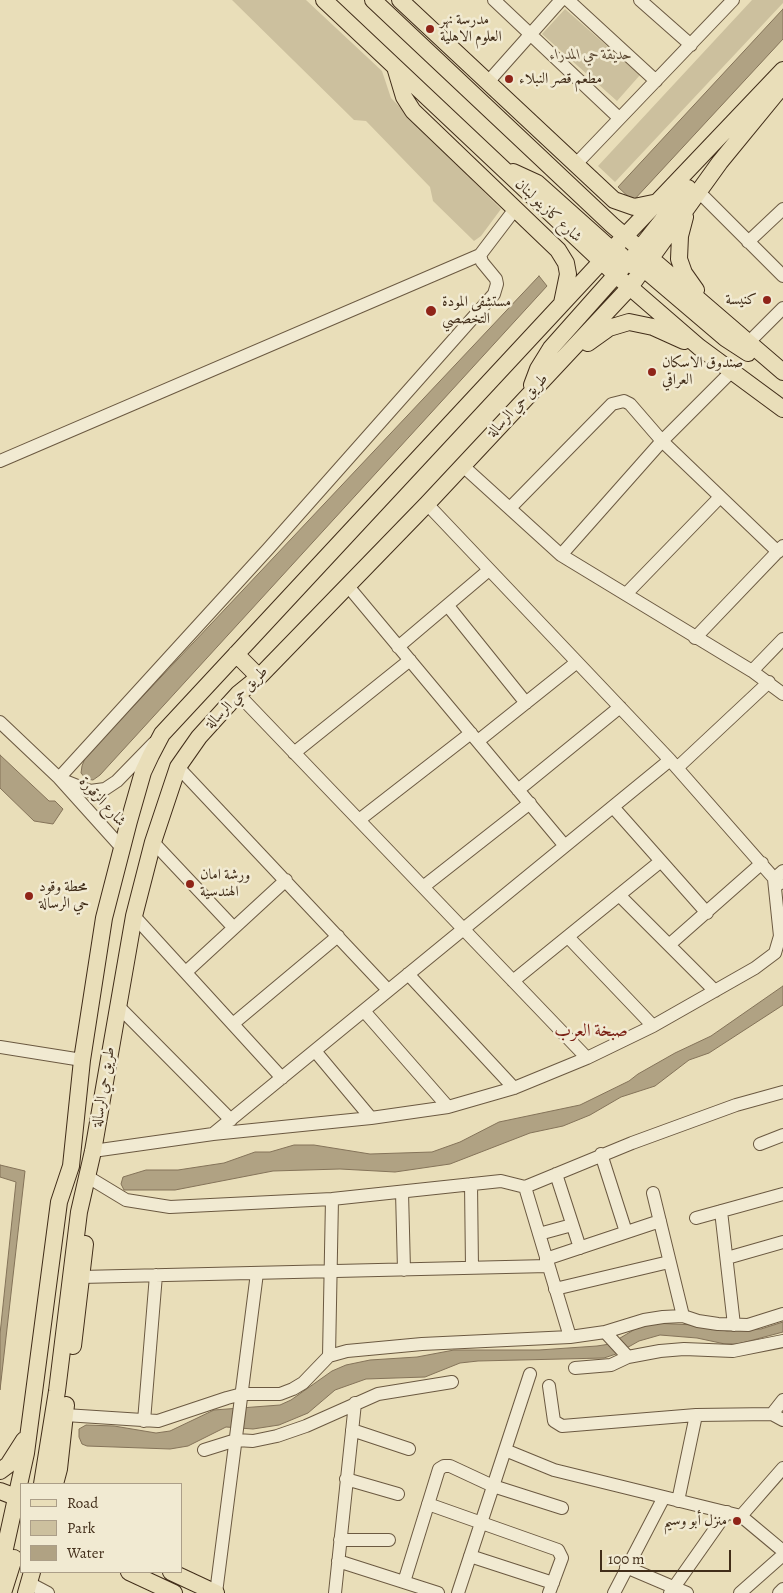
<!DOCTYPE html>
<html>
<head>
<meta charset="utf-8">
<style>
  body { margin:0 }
  #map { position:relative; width:783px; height:1593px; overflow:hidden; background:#e9deb9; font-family:Alegreya,serif }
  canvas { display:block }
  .legend { position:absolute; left:20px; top:1483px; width:162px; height:90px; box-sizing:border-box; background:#f1ead2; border:1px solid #ab9e88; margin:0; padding:6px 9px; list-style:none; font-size:15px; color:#412d19 }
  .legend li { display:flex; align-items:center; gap:10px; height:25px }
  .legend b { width:25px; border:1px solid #ab9e88 }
  .scale { position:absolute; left:600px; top:1550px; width:131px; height:22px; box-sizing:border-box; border:2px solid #412d19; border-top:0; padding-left:6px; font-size:15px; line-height:18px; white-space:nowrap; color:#412d19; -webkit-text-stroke:4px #f1ead2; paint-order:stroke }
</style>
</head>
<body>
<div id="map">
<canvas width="783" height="1593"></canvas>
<ul class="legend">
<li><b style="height:6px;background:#e9deb9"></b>Road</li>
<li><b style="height:14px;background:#ccc09e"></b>Park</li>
<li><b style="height:14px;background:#b0a283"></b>Water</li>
</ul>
<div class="scale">100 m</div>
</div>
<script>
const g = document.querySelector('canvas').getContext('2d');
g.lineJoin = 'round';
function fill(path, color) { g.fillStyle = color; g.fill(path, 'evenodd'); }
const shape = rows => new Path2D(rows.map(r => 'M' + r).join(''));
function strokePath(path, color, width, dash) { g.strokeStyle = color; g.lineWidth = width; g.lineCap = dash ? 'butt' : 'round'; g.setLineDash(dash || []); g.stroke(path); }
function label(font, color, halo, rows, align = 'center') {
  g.font = font + ' Alegreya,Amiri,serif'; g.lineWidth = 5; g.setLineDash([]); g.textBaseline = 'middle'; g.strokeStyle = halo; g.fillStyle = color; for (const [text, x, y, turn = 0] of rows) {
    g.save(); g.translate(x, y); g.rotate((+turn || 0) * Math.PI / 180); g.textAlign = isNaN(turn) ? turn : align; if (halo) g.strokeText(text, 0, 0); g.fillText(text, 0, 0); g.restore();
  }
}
const green = shape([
  [232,0,306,0,382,71,391,98,501,209,481,236,474,241,433,201,430,187,366,121,354,120],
  [752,0,783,0,783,3,615,182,598,166],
  [565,9,640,75,617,101,542,34]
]);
const water = shape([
  [783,9,783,39,633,201,618,187,783,9],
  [539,276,547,286,100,775,93,780,86,779,81,773,82,766,85,758,95,747,539,276],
  [0,755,49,801,55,801,63,809,53,824,34,821,0,788,0,755],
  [783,986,783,1005,709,1053,689,1060,655,1086,621,1097,590,1115,563,1126,530,1133,450,1164,395,1172,340,1169,273,1171,175,1190,124,1190,121,1184,123,1177,146,1170,178,1170,224,1163,255,1152,270,1152,294,1145,314,1145,370,1154,432,1152,460,1142,499,1122,580,1105,629,1081,638,1074,675,1053,711,1036,783,986],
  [0,1165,25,1171,0,1390,0,1334,16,1182,0,1177,0,1165],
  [783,1322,783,1332,738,1344,725,1344,697,1338,660,1335,639,1341,616,1354,604,1358,478,1361,460,1363,425,1377,366,1379,335,1390,308,1413,279,1425,253,1429,226,1427,188,1446,170,1449,87,1446,82,1444,79,1437,79,1429,86,1425,114,1426,156,1433,170,1431,214,1410,280,1405,291,1400,332,1371,346,1365,370,1360,417,1357,454,1350,539,1350,597,1346,610,1344,637,1328,652,1323,695,1325,727,1331,761,1329,783,1322]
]);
const minor = shape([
  [494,0,619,118],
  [568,0,656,81],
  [640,0,691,45],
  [488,82,561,0],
  [576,164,733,0],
  [699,192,783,276],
  [748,242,783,209],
  [749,342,783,308],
  [0,461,480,255],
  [463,466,561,555,752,671,783,694],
  [427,504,670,760,779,884],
  [510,508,612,404,624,401,630,404,662,441,778,552],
  [561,555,662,441,731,372],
  [347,585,565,846],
  [627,593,720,497],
  [448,606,526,703],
  [695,638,783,546],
  [398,647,489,570],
  [752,671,783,639],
  [238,694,587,1058],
  [0,722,59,778,122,848],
  [478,741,577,662],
  [294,753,410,660],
  [178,767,388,990],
  [677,768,769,682],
  [59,778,268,549,494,294,497,284,496,279,482,262,480,255,515,209],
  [65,781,90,791,105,789,117,781,154,743],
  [518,790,620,707],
  [613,807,707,913],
  [359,820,471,733],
  [153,842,234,928],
  [423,887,530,803],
  [619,895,715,991],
  [134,916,282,1078],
  [568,937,653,1026],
  [669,945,762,863],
  [186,972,286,880],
  [408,974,514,1088],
  [513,981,661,861],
  [117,1005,231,1120],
  [364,1011,448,1107],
  [234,1023,338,936],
  [0,1047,82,1060],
  [315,1051,371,1118],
  [213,1134,670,760],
  [760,1144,783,1135],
  [93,1151,213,1134,371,1118,448,1107,514,1088,587,1058,653,1026,755,968,775,953,780,936,774,879,783,871],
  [601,1154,626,1232],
  [556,1174,580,1248],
  [88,1177,126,1200,170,1207,332,1199,501,1181,525,1187,632,1143,736,1105,783,1092],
  [471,1184,472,1268],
  [525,1187,570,1337],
  [402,1192,404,1270],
  [653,1193,683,1316],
  [721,1211,734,1325],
  [696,1218,783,1194],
  [539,1234,572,1225],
  [727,1258,783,1242],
  [546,1259,660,1221],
  [81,1277,548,1266],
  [555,1289,669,1262],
  [605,1332,628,1357],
  [329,1356,332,1199],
  [575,1368,611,1365,628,1357,660,1351,684,1349,733,1351,783,1341],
  [549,1386,554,1421,562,1426,696,1415,772,1414,783,1420],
  [772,1414,783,1400],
  [65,1415,158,1421,227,1398,242,1394,280,1394,293,1389,303,1383,329,1356,347,1351,422,1344,570,1337,605,1332,644,1320,663,1317,683,1316,698,1321,718,1324,748,1325,783,1314],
  [144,1421,156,1275],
  [352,1430,409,1449],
  [204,1450,236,1440,253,1441,277,1436,306,1426,378,1394,452,1382],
  [505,1450,554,1470,741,1516,783,1551],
  [346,1479,398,1494],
  [678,1501,696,1415],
  [428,1504,558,1550,562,1558,549,1593],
  [741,1516,783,1468],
  [340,1540,389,1540],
  [470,1556,553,1583],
  [338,1561,438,1593],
  [626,1567,687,1593],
  [404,1582,439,1469,444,1466,450,1466,493,1486,562,1508],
  [29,1583,48,1593],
  [216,1593,257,1273],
  [335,1593,355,1403],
  [458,1593,530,1374],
  [614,1593,664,1497],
  [670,1593,727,1512],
  [740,1593,783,1555],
  [779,1593,783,1589]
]);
const major = shape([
  [324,0,617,276,699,347,783,409],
  [373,0,612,225,783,372],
  [400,0,614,200,634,207,658,202],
  [395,67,404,97,413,111,558,250,566,263,568,274,562,303],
  [513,172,537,183,612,250,621,255],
  [685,217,680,236,679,259,684,273,696,290],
  [633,257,688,188],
  [602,262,625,263,644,269,725,338,748,353],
  [588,343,609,328,629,322,653,327,684,341],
  [532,385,538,369,551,348,623,267],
  [236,654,259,677],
  [73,1346,85,1244],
  [0,1471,8,1465,24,1440],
  [42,1484,57,1391,79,1212,93,1151,134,916,153,842,178,767,199,737,238,694,259,677,427,504,630,287,720,162,783,85],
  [55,1484,59,1469,66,1405],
  [0,1491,21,1499],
  [0,1571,26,1453,59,1202,71,1166,82,1060,104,918,129,821,143,772,151,755,162,734,625,236,783,70],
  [129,1572,174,1593],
  [171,1572,216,1593],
  [3,1593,14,1558],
  [26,1593,32,1572]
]);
const markers = [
  [430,29,5,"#8f2418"],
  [509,79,5,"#8f2418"],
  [767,300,5,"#8f2418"],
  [431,311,6,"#8f2418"],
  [652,372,5,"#8f2418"],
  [190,884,5,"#8f2418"],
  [29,896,5,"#8f2418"],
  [737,1521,5,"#8f2418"]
];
const poiNames = [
  ["مدرسة نهر",440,20],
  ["العلوم الاهلية",440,37],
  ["مطعم قصر النبلاء",519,79],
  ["كنيسة",757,300,"right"],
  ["مستشفى المودة",442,302],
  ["التخصصي",442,319],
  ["صندوق الاسكان",662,363],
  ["العراقي",662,380],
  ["ورشة امان",200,875],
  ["الهندسية",200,892],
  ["محطة وقود",39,887],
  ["حي الرسالة",39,904],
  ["منزل أبو وسيم",727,1521,"right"]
];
const parkNames = [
  ["حديقة حي المدراء",591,55]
];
const streetNames = [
  ["شارع كازينو لبنان",548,211,43],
  ["طريق حي الرسالة",518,406,-47],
  ["طريق حي الرسالة",237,698,-45],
  ["شارع الزقورة",102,802,48],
  ["طريق حي الرسالة",104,1087,-81]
];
const quarterNames = [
  ["صبخة العرب",591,1032]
];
fill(green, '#ccc09e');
fill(water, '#b0a283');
strokePath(water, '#847359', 1);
strokePath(minor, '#6b5941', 14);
strokePath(major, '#412d19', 18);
strokePath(minor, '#f1ead2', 12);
strokePath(major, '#e9deb9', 16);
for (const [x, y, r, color] of markers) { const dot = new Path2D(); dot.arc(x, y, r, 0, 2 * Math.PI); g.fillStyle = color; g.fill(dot); strokePath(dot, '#f1ead2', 2); }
label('15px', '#412d19', '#f1ead2', poiNames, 'left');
label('italic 15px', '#5d4a34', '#f1ead2', parkNames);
label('15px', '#412d19', '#f1ead2', streetNames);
label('18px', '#7a1f14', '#f1ead2', quarterNames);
</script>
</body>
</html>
